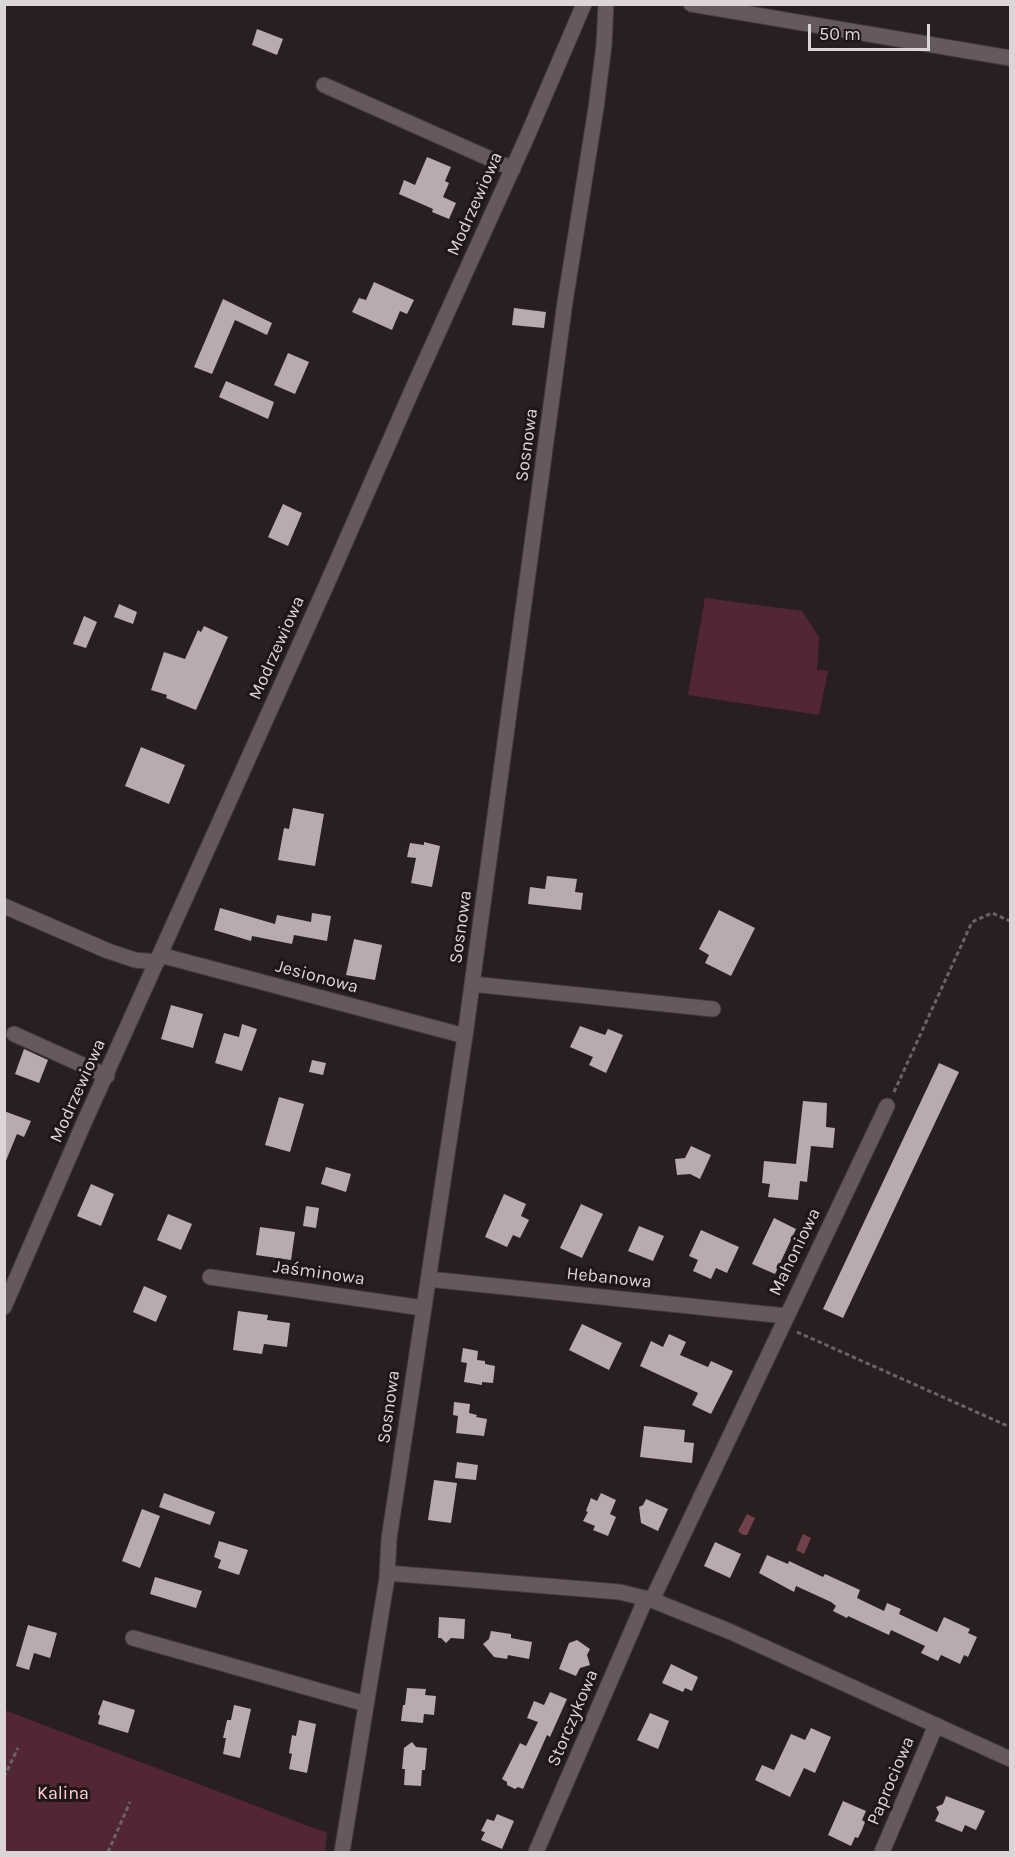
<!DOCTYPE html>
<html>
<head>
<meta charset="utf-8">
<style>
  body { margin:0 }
  #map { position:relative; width:1015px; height:1857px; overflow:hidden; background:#291f21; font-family:Karla,sans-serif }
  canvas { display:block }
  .frame { position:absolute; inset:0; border:6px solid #dcd5d6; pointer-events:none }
  .scale { position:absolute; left:808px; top:24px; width:122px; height:27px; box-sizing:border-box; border:3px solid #dcd5d6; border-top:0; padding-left:8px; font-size:18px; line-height:21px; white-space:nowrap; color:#dcd5d6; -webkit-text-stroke:4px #1f1618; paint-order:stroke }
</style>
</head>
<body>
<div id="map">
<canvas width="1015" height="1857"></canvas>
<div class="frame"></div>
<div class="scale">50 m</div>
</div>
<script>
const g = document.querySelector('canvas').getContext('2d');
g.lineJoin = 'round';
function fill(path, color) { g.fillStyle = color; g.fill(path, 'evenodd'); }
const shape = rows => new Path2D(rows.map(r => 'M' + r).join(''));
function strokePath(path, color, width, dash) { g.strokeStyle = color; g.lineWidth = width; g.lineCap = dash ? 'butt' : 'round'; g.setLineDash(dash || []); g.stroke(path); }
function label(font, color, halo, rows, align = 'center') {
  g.font = font + ' Karla,sans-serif'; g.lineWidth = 6; g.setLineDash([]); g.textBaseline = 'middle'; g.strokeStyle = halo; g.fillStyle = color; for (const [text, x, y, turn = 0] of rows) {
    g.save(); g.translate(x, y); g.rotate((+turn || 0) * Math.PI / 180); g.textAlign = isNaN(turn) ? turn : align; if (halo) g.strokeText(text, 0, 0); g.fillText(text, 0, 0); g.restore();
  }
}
const green = shape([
  [705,598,802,611,819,637,817,670,828,671,819,715,688,695],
  [4,1710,327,1833,325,1852,5,1852]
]);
const water = shape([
  [747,1514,755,1518,747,1535,743,1535,738,1531],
  [803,1534,811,1538,804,1554,796,1550]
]);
const building = shape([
  [257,29,283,39,277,55,252,45],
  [427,157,451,167,445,181,449,183,443,197,456,203,449,219,432,212,433,209,399,194,404,180,415,185],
  [374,282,414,300,407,314,400,311,392,330,352,312,359,298,366,300],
  [223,299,272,323,267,335,235,320,212,374,194,367],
  [514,308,546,312,544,328,512,325],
  [288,353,309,362,295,394,274,385],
  [226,381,274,402,268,419,219,397],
  [283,504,302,513,288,546,268,537],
  [119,604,137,612,133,624,114,617],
  [84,616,97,622,86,648,73,644],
  [204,626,228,637,196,710,166,698,167,695,151,690,164,652,185,659,198,630,201,632],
  [141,747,185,765,169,804,125,786],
  [293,808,324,814,315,866,278,860,284,828,289,829],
  [424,842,440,846,432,887,411,883,416,858,407,857,410,843,424,845],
  [547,876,577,879,575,892,583,893,581,910,528,904,530,887,545,889],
  [220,908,275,924,277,915,311,922,312,913,331,916,327,941,294,935,292,944,252,936,251,941,214,930],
  [719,910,755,928,731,976,705,963,709,955,699,949],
  [354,939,382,945,375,980,346,975],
  [171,1005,203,1014,193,1048,161,1039],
  [242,1024,257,1029,242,1071,215,1063,224,1033,239,1037],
  [580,1026,605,1035,608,1029,623,1035,606,1073,589,1065,593,1057,570,1047],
  [24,1049,48,1060,39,1083,15,1074],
  [312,1060,326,1063,323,1075,309,1072],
  [939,1063,959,1072,843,1318,823,1309],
  [279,1097,304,1104,290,1152,265,1145],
  [803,1101,827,1103,826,1127,835,1128,833,1148,811,1146,807,1182,800,1181,798,1200,768,1197,770,1184,762,1183,764,1161,796,1164],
  [4,1111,31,1121,24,1137,17,1134,5,1163],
  [691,1146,711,1155,700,1179,690,1174,677,1175,675,1159,685,1158],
  [326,1167,351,1174,346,1192,321,1184],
  [91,1184,114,1194,101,1226,77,1216],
  [504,1194,526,1204,521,1216,529,1220,520,1238,513,1235,507,1247,485,1237],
  [581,1204,603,1214,582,1258,560,1248],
  [306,1206,319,1208,316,1228,303,1226],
  [168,1214,192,1224,181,1250,157,1240],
  [774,1218,796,1229,775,1274,752,1264],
  [639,1226,664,1236,653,1261,628,1251],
  [260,1227,295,1232,291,1260,256,1255],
  [701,1230,739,1247,727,1273,716,1268,711,1279,693,1271,698,1260,689,1256],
  [144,1286,167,1296,156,1322,133,1312],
  [238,1311,268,1315,267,1320,290,1323,287,1347,264,1344,262,1354,233,1350],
  [582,1324,622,1343,609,1370,569,1350],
  [669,1334,686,1342,680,1355,708,1367,711,1361,733,1371,711,1414,692,1405,698,1393,696,1392,640,1366,651,1341,663,1347],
  [463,1348,478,1351,477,1360,485,1361,485,1364,495,1366,493,1383,482,1382,482,1385,464,1382,467,1363,461,1362],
  [454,1402,470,1404,469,1413,477,1415,476,1417,487,1419,484,1436,456,1433,458,1416,453,1415],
  [644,1426,685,1430,684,1442,694,1443,692,1463,640,1457],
  [457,1462,478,1465,476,1480,455,1478],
  [434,1480,457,1483,451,1523,428,1520],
  [164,1493,215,1512,210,1525,159,1507],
  [601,1493,616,1500,610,1514,616,1517,608,1536,593,1530,595,1526,583,1521,588,1512,586,1511,591,1498,597,1501],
  [646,1499,668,1509,658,1531,641,1523,639,1507,643,1505],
  [142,1509,160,1516,140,1568,122,1561],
  [219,1541,248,1550,239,1575,218,1568,221,1560,214,1557],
  [715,1542,741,1554,730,1578,704,1566],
  [767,1555,788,1564,789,1561,823,1577,825,1574,860,1590,857,1598,884,1611,887,1603,901,1609,899,1614,937,1632,944,1617,970,1629,968,1633,977,1637,968,1657,964,1655,960,1664,941,1655,938,1661,921,1653,925,1646,891,1630,889,1635,848,1616,847,1618,833,1611,836,1606,831,1602,796,1586,794,1592,759,1573],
  [155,1577,202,1591,196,1608,150,1594],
  [439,1617,465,1619,464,1639,451,1638,446,1643,441,1638,438,1638],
  [28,1625,57,1633,50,1658,34,1653,29,1670,16,1666],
  [491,1631,511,1634,511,1638,532,1642,529,1659,508,1655,507,1659,494,1657,483,1644,489,1639],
  [577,1640,590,1649,587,1655,590,1665,580,1668,576,1676,559,1669,569,1643],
  [671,1664,698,1677,692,1691,685,1688,683,1692,662,1683],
  [407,1688,426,1689,425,1695,436,1696,434,1715,424,1714,423,1723,401,1721,403,1705,405,1705],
  [550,1692,567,1699,550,1737,547,1735,523,1789,518,1787,515,1789,507,1785,507,1782,502,1779,520,1743,526,1746,538,1722,527,1718,534,1701,544,1705],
  [103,1700,135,1710,128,1733,98,1724,100,1716,98,1714],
  [234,1705,251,1709,240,1758,223,1754,226,1738,223,1738,227,1720,231,1720],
  [650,1713,669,1721,658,1749,637,1740],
  [299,1720,316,1724,307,1773,289,1769,292,1754,289,1753,292,1735,296,1736],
  [811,1728,831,1737,815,1773,804,1768,790,1797,755,1780,762,1765,774,1770,791,1734,805,1740],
  [412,1742,416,1747,427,1748,425,1770,422,1770,421,1786,404,1785,405,1769,402,1769,404,1748],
  [946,1796,985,1811,976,1830,965,1825,962,1832,935,1821,939,1813,936,1807,943,1804],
  [843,1801,866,1811,862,1820,865,1822,862,1830,858,1838,855,1837,851,1846,828,1835],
  [497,1814,514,1821,502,1849,481,1840,485,1832,481,1831,487,1819,494,1821]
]);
const path = shape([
  [894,1092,972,922,992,913,1010,921],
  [797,1332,1010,1427],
  [4,1777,18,1748],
  [108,1852,130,1802]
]);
const minor = shape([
  [691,4,1010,58],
  [324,85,513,169],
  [4,906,108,951,135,960,157,962],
  [160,955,465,1036],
  [472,984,713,1009],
  [14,1034,107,1076],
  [210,1277,423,1308],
  [428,1279,786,1316],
  [4,1307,83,1125,326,586,413,388,526,139,584,4],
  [387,1573,620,1592,652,1600,731,1632,1010,1759],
  [652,1600,887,1106],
  [133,1638,366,1704],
  [342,1852,387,1578,389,1539,465,1036,565,302,596,108,604,45,606,4],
  [536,1852,646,1598],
  [882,1852,936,1725]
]);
const streetNames = [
  ["Modrzewiowa",475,204,-66],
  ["Sosnowa",527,445,-82],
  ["Modrzewiowa",277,648,-66],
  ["Sosnowa",461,927,-82],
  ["Jesionowa",317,977,15],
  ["Modrzewiowa",78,1091,-66],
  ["Mahoniowa",795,1252,-64],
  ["Jaśminowa",319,1273,8],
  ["Hebanowa",609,1278,6],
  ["Sosnowa",389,1407,-82],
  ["Storczykowa",573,1718,-67],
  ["Paprociowa",891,1781,-67]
];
const parkNames = [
  ["Kalina",63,1794]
];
fill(green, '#532633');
fill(water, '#71404d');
fill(building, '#b8abad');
strokePath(minor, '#423a3c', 17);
strokePath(path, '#6b6264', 3, [4.5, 3]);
strokePath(minor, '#65595b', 15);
label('18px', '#dcd5d6', '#1f1618', streetNames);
label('18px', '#ffccd7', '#1f1618', parkNames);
</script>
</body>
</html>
